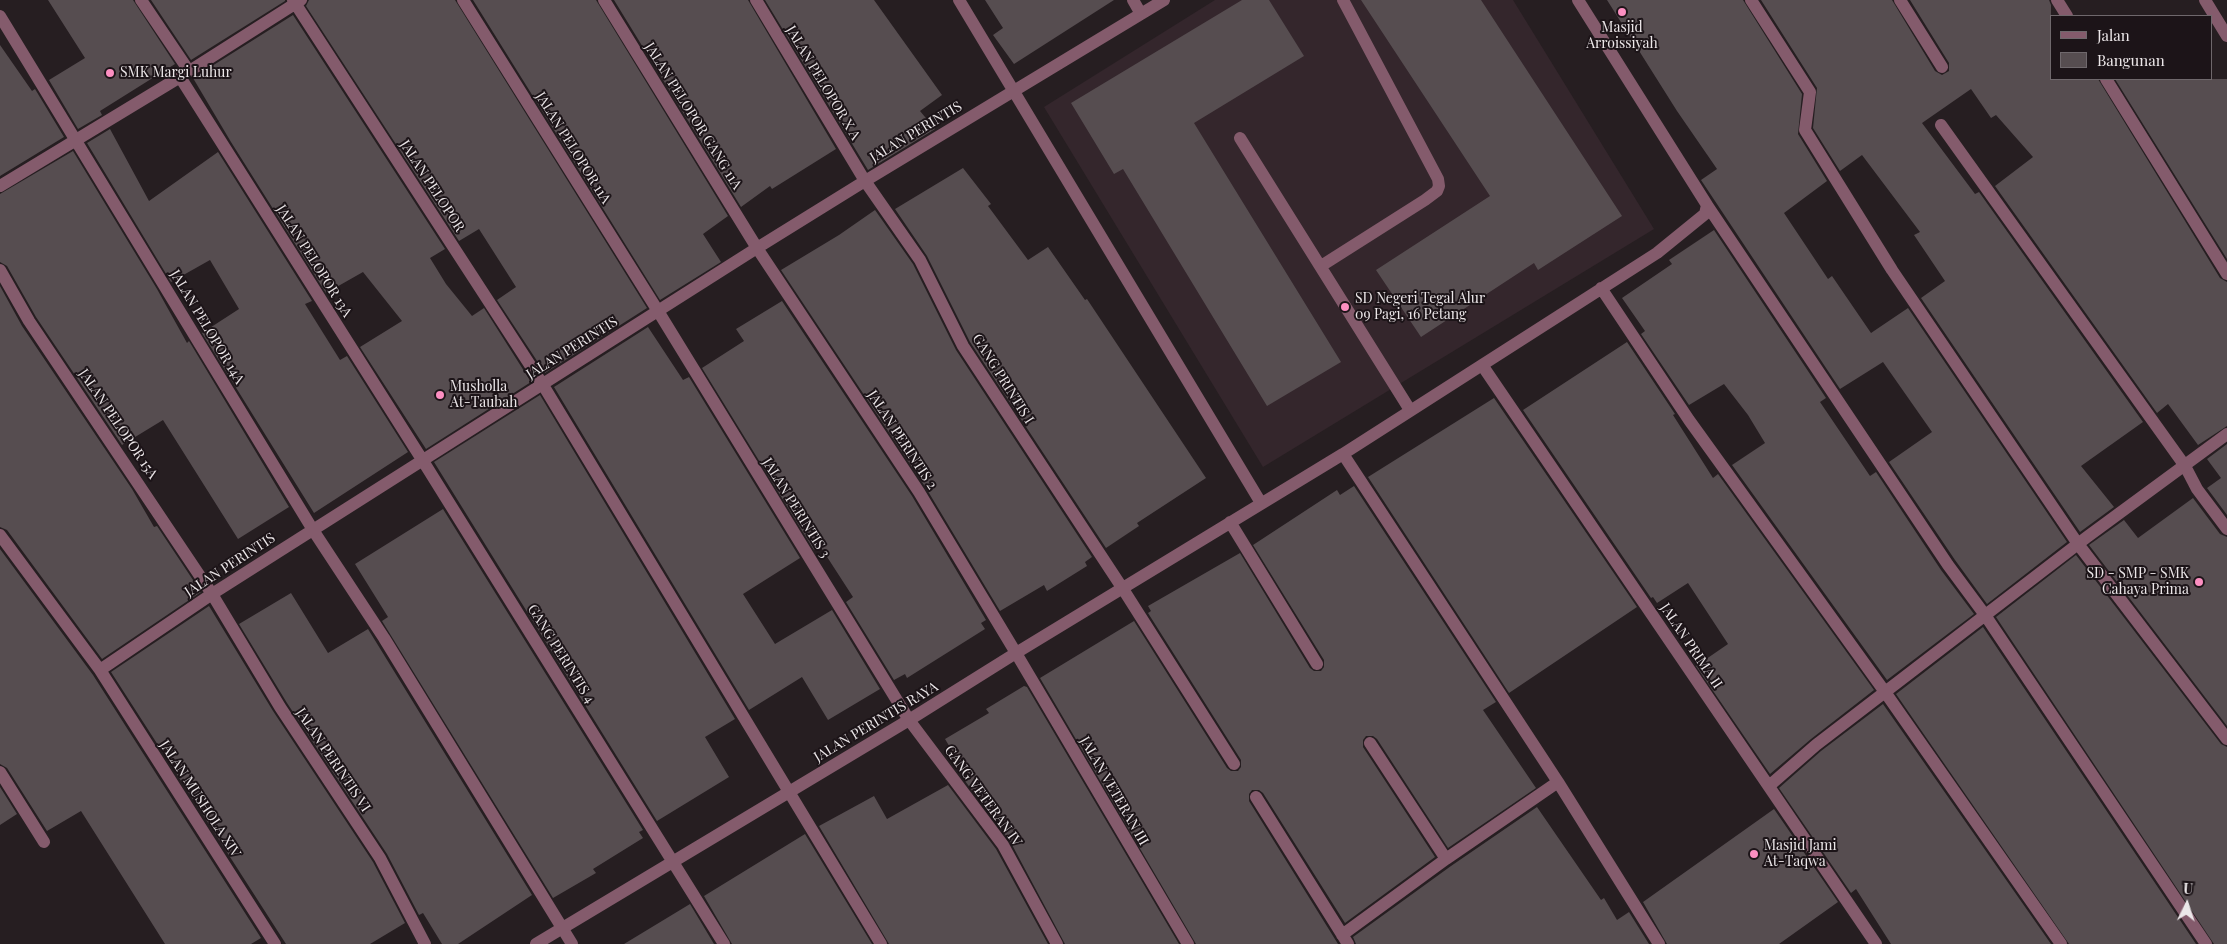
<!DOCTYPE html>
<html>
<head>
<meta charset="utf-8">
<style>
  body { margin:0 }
  #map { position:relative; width:2227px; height:944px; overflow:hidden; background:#261e21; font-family:"Playfair Display",serif }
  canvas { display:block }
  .legend { position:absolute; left:2050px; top:15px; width:162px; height:65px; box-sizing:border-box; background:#1c1418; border:1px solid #6f686c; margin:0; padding:6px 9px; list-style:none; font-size:15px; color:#ece7e9 }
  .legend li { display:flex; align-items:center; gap:10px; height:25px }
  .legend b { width:25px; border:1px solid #6f686c }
  .north { position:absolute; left:2162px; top:879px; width:50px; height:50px; -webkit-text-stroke:4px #1c1418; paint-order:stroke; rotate:4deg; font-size:14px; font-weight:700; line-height:20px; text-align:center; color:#ece7e9 }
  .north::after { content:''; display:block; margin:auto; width:18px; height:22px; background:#ece7e9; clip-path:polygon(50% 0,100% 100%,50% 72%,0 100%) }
</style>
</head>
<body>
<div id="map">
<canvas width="2227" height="944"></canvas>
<ul class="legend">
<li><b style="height:6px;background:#845b6c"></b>Jalan</li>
<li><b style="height:14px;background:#564d50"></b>Bangunan</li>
</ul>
<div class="north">U</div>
</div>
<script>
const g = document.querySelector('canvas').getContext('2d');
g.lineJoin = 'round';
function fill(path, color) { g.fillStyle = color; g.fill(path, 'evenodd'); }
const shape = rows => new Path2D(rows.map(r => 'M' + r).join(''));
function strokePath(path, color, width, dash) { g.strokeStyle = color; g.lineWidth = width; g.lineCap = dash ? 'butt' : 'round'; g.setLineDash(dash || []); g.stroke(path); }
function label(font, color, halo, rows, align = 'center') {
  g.font = font + ' "Playfair Display",serif'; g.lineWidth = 4; g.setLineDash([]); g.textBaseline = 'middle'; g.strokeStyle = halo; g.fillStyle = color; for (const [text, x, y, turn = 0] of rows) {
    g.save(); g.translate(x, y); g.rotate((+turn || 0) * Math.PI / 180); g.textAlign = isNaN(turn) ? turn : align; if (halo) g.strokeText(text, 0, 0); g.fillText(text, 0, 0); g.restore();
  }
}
const built = shape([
  [1215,0,1513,0,1654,229,1263,467,1044,107]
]);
const building = shape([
  [48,0,133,0,175,64,100,111,102,115,78,129,49,80,85,58],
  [151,0,285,0,285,1,191,60],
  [309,0,455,0,647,308,545,373,497,300,516,287,479,229,459,241,306,6],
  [473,0,596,0,728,216,703,234,721,262,660,300],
  [614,0,748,0,836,149,772,189,770,186,741,207],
  [765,0,874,0,942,95,920,111,935,129,868,170],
  [985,0,1114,0,1014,64,993,35,1003,28],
  [1242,0,1269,0,1304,56,1194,123,1341,362,1267,406,1123,169,1114,174,1071,103],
  [1361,0,1481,0,1622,216,1538,270,1534,263,1421,337,1376,270,1490,196],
  [1607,0,1743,0,1802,94,1798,134,1827,181,1784,213,1828,279,1832,276,1871,333,1908,308,2067,542,1987,604,1955,560,1889,462,1932,432,1883,362,1840,389,1701,180,1717,169,1677,111],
  [1761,0,1892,0,1935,71,1942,75,1949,71,1949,63,1910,0,2049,0,2051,5,2051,79,2098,79,2220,278,2227,282,2227,426,2198,445,2168,404,2157,413,1995,186,2033,157,1996,115,1991,118,1971,89,1922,123,1975,194,1979,192,2143,422,2081,466,2114,507,2080,532,1921,298,1945,281,1914,235,1920,232,1862,155,1840,171,1813,128,1817,88],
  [293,15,445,249,430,258,446,284,472,316,484,308,531,382,426,449,360,347,402,321,363,272,326,293,231,142,193,78],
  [0,45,32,91,35,89,64,137,0,176],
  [2115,79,2227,79,2227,259],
  [110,129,149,201,218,152,312,301,305,304,340,360,347,356,408,452,314,513,202,333,239,309,210,260,171,282,87,143],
  [73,151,157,289,187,343,189,341,289,507,238,539,163,420,122,445,36,317,7,266,0,262,0,194],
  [963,168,991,204,988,206,1028,260,1048,247,1085,300,1087,299,1206,478,1137,523,1139,526,1106,548,970,342,927,256,895,209],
  [875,210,913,264,956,350,1092,557,1085,562,1087,566,1047,591,1044,585,1000,611,926,488,781,270,839,235],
  [1714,230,1826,398,1820,402,1870,476,1876,472,1941,570,1974,614,1887,680,1732,465,1765,443,1748,415,1724,384,1689,405,1641,334,1645,331,1622,298,1672,264,1669,260],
  [0,286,22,326,132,489,154,527,157,526,201,592,102,659,7,530,0,527],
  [782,301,912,496,986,620,981,623,985,629,907,678,905,674,894,680,846,602,853,597,820,546,814,550,702,368,744,341,736,329],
  [648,327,683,380,689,377,800,558,743,594,775,644,832,610,880,689,828,720,802,677,749,710,554,387],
  [1627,342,1675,414,1673,415,1713,478,1718,474,1874,690,1811,739,1770,774,1696,666,1728,644,1688,583,1657,603,1653,597,1651,598,1523,410],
  [540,395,735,719,705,737,729,777,657,821,434,462],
  [1494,398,1637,607,1509,693,1368,477],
  [2227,444,2227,515,2207,488,2221,478,2207,459],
  [1354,486,1496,702,1483,710,1536,788,1448,848,1377,739,1373,736,1366,736,1363,740,1363,747,1435,857,1345,923,1263,793,1259,790,1252,790,1249,794,1249,801,1338,944,1196,944,1040,678,1134,621,1227,768,1231,771,1238,771,1241,767,1241,760,1148,613,1151,611,1148,606,1240,553,1310,668,1314,671,1321,671,1324,667,1324,660,1253,545,1337,490,1340,495],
  [2193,498,2220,534,2227,537,2227,726,2089,545,2124,520,2138,538],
  [443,509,643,830,639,832,643,838,593,869,596,873,553,898,382,621,388,617,355,564],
  [0,549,93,675,261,938,251,944,165,944,81,811,47,831,7,768,0,764],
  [2076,555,2221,744,2227,747,2227,944,2214,944,1996,617],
  [291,593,328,653,368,629,532,895,458,944,442,944,423,913,419,915,387,854,287,703,239,624],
  [209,606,273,711,373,862,405,923,370,944,286,944,111,672],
  [1983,627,2196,944,2069,944,1896,694],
  [1024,686,1027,687,1179,944,1065,944,1010,841,962,777,966,774,945,739,989,713,986,709],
  [1883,704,2051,944,1891,944,1856,889,1851,893,1779,788,1821,751],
  [948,785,996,849,1048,944,889,944,819,826,874,796,887,819],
  [0,787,17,814,0,825],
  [1537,807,1601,900,1604,898,1617,920,1629,912,1649,944,1356,944,1353,937,1451,866],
  [1774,809,1838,902,1779,944,1667,944,1643,902],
  [805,834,872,944,732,944,704,896],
  [690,904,714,944,624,944]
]);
const service = shape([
  [1240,138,1410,410],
  [1321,266,1425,200,1437,191,1439,186,1438,179,1343,0]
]);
const minor = shape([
  [141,0,189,71],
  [293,0,543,385,881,944],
  [463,0,658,311,909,720,1003,845,1057,944],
  [604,0,757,248,919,492,1016,653,1188,944],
  [756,0,865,181,920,260,963,346,1123,589,1234,764],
  [959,0,1261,503],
  [1133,0,1141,14],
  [1751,0,1810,92,1805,130,1892,270,2078,544,2227,739],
  [1900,0,1942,67],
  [2057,0,2067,16],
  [2205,0,2227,36],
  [0,16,313,530,384,638,572,944],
  [180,77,423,461,724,944],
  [2106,79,2227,274],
  [1941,125,2185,466,2197,489,2227,529],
  [0,186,180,77,301,0],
  [1707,205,1948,565,1985,615,2206,944],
  [0,270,29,321,212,594,280,707,380,858,425,944],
  [1601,288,1689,420,1885,692,2061,944],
  [1482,365,1876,944],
  [1343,454,1657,253,1705,214,1707,205,1578,0],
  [1230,522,1317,664],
  [0,535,100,670,275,944],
  [100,670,212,594,757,248,865,181,1164,0],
  [1370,743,1446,859],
  [0,772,44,842],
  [1769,786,1816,745,2087,537,2227,434],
  [1256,797,1348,944],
  [1342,935,1446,859,1558,782],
  [536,944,909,720,1016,653,1343,454,1558,782,1659,944]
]);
const markers = [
  [1622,12,5,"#fc8fc1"],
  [110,73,5,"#fc8fc1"],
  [1345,307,5,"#fc8fc1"],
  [440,395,5,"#fc8fc1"],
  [2199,582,5,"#fc8fc1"],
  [1754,854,5,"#fc8fc1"]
];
const poiNames = [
  ["Masjid",1622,28,"center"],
  ["Arroissiyah",1622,44,"center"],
  ["SMK Margi Luhur",120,73],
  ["SD Negeri Tegal Alur",1355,299],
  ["09 Pagi, 16 Petang",1355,315],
  ["Musholla",450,387],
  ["At-Taubah",450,403],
  ["SD - SMP - SMK",2189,574,"right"],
  ["Cahaya Prima",2189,590,"right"],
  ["Masjid Jami",1764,846],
  ["At-Taqwa",1764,862]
];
const streetNames = [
  ["JALAN PELOPOR X A",823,83,59],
  ["JALAN PELOPOR GANG 11A",693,116,58],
  ["JALAN PERINTIS",916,132,-31],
  ["JALAN PELOPOR 11A",573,148,58],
  ["JALAN PELOPOR",432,186,57],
  ["JALAN PELOPOR 13A",314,261,58],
  ["JALAN PELOPOR 14A",207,327,59],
  ["JALAN PERINTIS",572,348,-32],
  ["GANG PRINTIS I",1003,379,58],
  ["JALAN PELOPOR 15A",118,424,56],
  ["JALAN PERINTIS 2",902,440,57],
  ["JALAN PERINTIS 3",796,508,58],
  ["JALAN PERINTIS",230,565,-33],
  ["JALAN PRIMA II",1691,646,56],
  ["GANG PERINTIS 4",561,654,58],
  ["JALAN PERINTIS RAYA",876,722,-31],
  ["JALAN PERINTIS VI",333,760,56],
  ["JALAN VETERAN III",1114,791,60],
  ["GANG VETERAN IV",983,796,54],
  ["JALAN MUSHOLA XIV",200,799,57]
];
fill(built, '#34262c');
fill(building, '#564d50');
strokePath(service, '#845b6c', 12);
strokePath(minor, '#845b6c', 12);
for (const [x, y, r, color] of markers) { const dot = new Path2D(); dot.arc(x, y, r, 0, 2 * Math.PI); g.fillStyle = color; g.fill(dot); strokePath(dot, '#1c1418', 2); }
label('14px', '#ece7e9', '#1c1418', poiNames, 'left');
label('14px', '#ece7e9', '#1c1418', streetNames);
</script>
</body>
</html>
